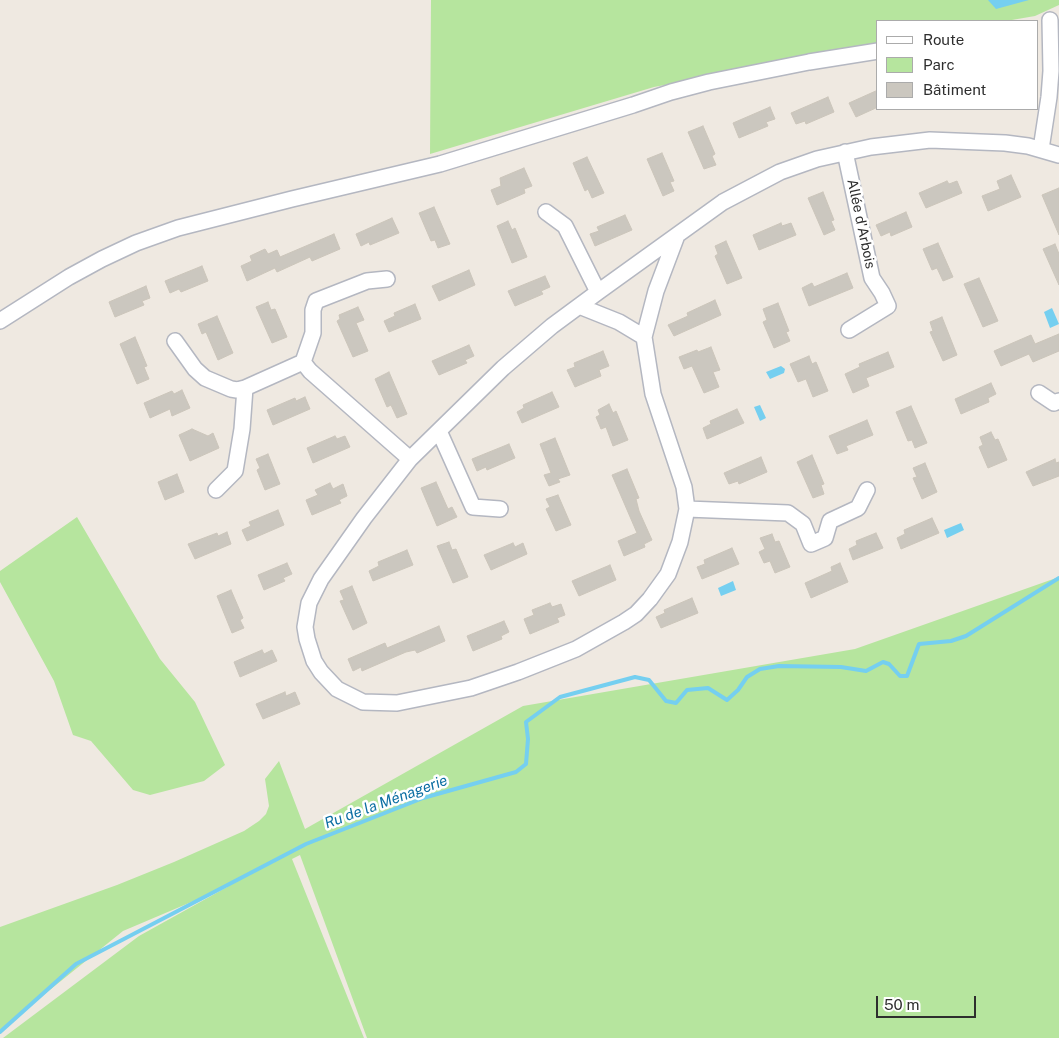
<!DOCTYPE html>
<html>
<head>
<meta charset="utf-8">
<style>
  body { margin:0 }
  #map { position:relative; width:1059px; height:1038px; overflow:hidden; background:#efe9e1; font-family:"Public Sans",sans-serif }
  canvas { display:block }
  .legend { position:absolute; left:876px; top:20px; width:162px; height:90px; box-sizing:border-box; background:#fff; border:1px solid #ababab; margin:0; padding:6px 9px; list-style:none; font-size:15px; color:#2e2e2e }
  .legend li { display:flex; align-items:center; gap:10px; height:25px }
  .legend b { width:25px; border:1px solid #ababab }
  .scale { position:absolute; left:876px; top:996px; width:100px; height:22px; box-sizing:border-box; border:2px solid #2e2e2e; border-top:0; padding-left:6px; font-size:15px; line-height:18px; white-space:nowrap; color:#2e2e2e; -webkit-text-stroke:4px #fff; paint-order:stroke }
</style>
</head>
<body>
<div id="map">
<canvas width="1059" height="1038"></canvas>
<ul class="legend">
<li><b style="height:6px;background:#fff"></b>Route</li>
<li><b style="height:14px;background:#b6e59e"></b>Parc</li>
<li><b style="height:14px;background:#cbc7bf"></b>Bâtiment</li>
</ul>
<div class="scale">50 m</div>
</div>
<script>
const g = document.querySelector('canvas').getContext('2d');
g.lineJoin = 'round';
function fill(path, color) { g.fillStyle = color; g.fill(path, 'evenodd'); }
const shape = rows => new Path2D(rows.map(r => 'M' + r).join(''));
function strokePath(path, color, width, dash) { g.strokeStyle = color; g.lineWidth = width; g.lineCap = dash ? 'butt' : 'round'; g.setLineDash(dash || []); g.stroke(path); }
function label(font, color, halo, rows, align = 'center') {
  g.font = font + ' "Public Sans",sans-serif'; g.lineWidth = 5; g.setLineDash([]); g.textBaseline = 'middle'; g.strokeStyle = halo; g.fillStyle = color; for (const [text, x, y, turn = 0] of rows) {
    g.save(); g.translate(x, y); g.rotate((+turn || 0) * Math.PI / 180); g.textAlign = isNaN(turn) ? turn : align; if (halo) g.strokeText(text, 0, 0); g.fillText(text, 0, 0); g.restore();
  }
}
const green = shape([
  [431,0,1059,0,1059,5,1035,16,1006,21,878,21,878,45,654,87,430,154],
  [77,517,160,659,195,702,225,765,204,781,150,795,133,790,91,741,73,735,54,681,0,582,0,571],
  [1059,577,1059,1038,367,1038,300,855,292,859,364,1038,3,1038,139,936,229,886,123,931,0,1030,0,927,117,885,174,862,244,831,259,821,266,814,269,806,265,779,279,761,305,829,523,706,855,649]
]);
const water = shape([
  [988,0,1029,0,996,9],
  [1052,308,1059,324,1050,328,1044,312],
  [781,366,785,369,784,373,770,379,766,372],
  [760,405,766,418,760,421,754,407],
  [961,523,964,530,947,538,944,530],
  [733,581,736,590,721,596,718,588]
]);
const stream = shape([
  [0,1032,76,964,306,844,423,798,516,772,526,764,528,739,526,722,560,697,635,677,649,680,666,701,676,703,687,690,708,688,727,700,738,690,747,677,760,669,779,666,841,667,866,671,883,662,889,664,900,676,907,676,919,644,951,641,966,636,1059,578]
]);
const building = shape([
  [878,90,878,107,856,117,849,103,878,90],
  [828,97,834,112,806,124,805,121,796,124,791,113,828,97],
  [770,107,775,119,766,122,768,126,739,138,733,123,770,107],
  [703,126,715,154,712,156,716,165,704,169,688,132,703,126],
  [662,153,674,181,670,182,674,191,663,196,647,159,662,153],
  [587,157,604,193,592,198,588,189,585,191,573,163,587,157],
  [524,168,532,186,524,189,525,193,497,205,491,190,501,186,500,178,524,168],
  [1011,175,1021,197,988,211,982,196,1000,189,997,181,1011,175],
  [947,181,949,184,957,181,962,193,926,208,919,193,947,181],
  [1059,188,1059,235,1042,195,1059,188],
  [823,192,834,220,831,221,835,230,824,235,808,198,823,192],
  [434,207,450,244,438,248,435,240,431,241,419,213,434,207],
  [906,212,912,227,891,236,890,232,881,236,876,225,906,212],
  [625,215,632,230,595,246,590,234,599,231,597,227,625,215],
  [392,218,399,233,370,245,369,242,361,246,356,234,392,218],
  [508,221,512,230,515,228,527,257,512,263,497,226,508,221],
  [781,223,782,226,791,223,796,235,759,250,753,235,781,223],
  [334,234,340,249,312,261,310,257,277,272,275,268,247,281,241,266,252,261,250,256,265,249,268,254,277,250,280,257,334,234],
  [726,241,742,278,727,284,715,256,718,254,715,246,726,241],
  [938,243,953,277,943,281,937,268,932,270,923,249,938,243],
  [1055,244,1059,254,1059,285,1043,249,1055,244],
  [202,266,208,281,181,292,179,289,170,293,165,281,202,266],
  [469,270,475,285,439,301,432,286,469,270],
  [847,273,853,288,809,306,802,288,812,283,814,287,847,273],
  [545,276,550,287,541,291,543,294,515,306,508,291,545,276],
  [979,278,998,321,983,327,964,284,979,278],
  [146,286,150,298,142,301,144,305,115,317,109,302,146,286],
  [715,300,721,315,674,336,668,325,688,316,687,313,715,300],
  [268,302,271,310,275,309,287,337,272,343,256,307,268,302],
  [778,303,789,331,786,332,790,341,774,348,763,322,767,320,763,309,778,303],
  [415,304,421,319,389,332,384,321,395,316,394,313,415,304],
  [358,307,364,320,356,323,368,351,353,357,337,321,340,319,339,315,358,307],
  [217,316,233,353,218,360,206,332,202,334,198,324,217,316],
  [942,317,957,355,943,361,930,332,933,331,930,322,942,317],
  [1059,334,1059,351,1033,362,1029,354,1001,366,994,351,1031,335,1035,344,1059,334],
  [135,337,147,366,144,367,149,379,137,384,120,344,135,337],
  [469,345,474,356,465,360,467,363,439,375,432,361,469,345],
  [711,347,720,370,713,372,719,387,704,393,692,366,684,369,679,357,697,350,698,352,711,347],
  [603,351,609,366,599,370,601,376,575,387,567,370,575,367,574,363,603,351],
  [888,352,894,367,866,378,869,386,853,393,845,374,860,367,859,364,888,352],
  [809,356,812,364,816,362,828,391,813,397,806,379,798,382,790,364,809,356],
  [389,372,407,414,397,418,391,405,387,407,375,379,389,372],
  [991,383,996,394,988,398,989,402,961,414,955,399,991,383],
  [182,390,190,408,172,416,170,409,150,418,144,403,172,391,174,394,182,390],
  [552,392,559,407,522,423,517,412,524,408,523,405,552,392],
  [305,397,310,409,273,425,267,410,295,398,296,401,305,397],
  [609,404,613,413,616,411,628,440,613,446,606,427,601,429,596,417,600,415,598,410,609,404],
  [911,406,927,443,915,448,912,440,908,441,896,412,911,406],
  [737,409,744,423,707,439,703,428,711,424,710,421,737,409],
  [867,420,873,435,846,446,848,450,837,454,829,436,867,420],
  [192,429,208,436,213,433,219,448,190,461,179,435,192,429],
  [991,432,995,440,998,439,1007,460,988,468,979,447,983,445,980,437,991,432],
  [335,436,337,439,345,436,350,447,313,463,307,448,335,436],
  [555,438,570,475,558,479,560,482,549,486,544,475,551,473,540,444,555,438],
  [509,444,515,458,487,470,486,467,477,471,472,459,509,444],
  [268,454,280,484,265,490,257,470,260,468,256,459,268,454],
  [812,455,824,484,821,485,824,494,813,498,797,462,812,455],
  [761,457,767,472,739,484,738,481,729,484,724,473,761,457],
  [1055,459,1056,463,1059,462,1059,476,1033,486,1026,472,1055,459],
  [925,463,937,492,922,499,913,478,917,477,913,468,925,463],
  [627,469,639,498,636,499,639,511,652,540,644,544,645,547,624,556,618,541,637,533,612,475,627,469],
  [177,474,184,492,165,500,158,482,177,474],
  [436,482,448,509,452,507,457,517,437,526,421,488,436,482],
  [330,483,333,489,343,484,347,496,339,500,341,503,312,515,306,500,318,495,315,490,330,483],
  [558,495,571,525,556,531,546,509,550,507,546,499,558,495],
  [278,510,284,525,247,541,242,530,251,526,249,522,278,510],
  [932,518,939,533,901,549,897,538,905,534,904,530,932,518],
  [227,532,231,544,195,559,188,544,217,533,218,536,227,532],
  [876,533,883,548,853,560,849,549,857,545,856,541,876,533],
  [772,534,775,542,779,541,790,567,775,573,770,561,764,563,759,552,765,549,760,538,772,534],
  [449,542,452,550,456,549,468,577,453,583,437,546,449,542],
  [513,543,515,547,523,543,527,554,491,570,484,555,513,543],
  [732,548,739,564,702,579,697,567,705,564,704,560,732,548],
  [407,550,413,565,373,581,369,571,379,566,378,562,407,550],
  [287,563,292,574,283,578,285,581,264,590,258,575,287,563],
  [840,563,848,582,811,598,805,583,832,571,831,567,840,563],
  [610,565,616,580,579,596,572,581,610,565],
  [352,586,367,623,353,630,340,601,344,600,340,591,352,586],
  [231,590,243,618,240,620,244,628,232,633,217,596,231,590],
  [692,598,698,613,661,628,656,617,665,613,664,610,692,598],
  [550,603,552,607,561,604,565,615,557,618,559,622,530,634,524,619,534,615,532,610,550,603],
  [504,621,509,632,501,636,502,639,473,651,467,636,504,621],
  [439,626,445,641,417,653,415,650,406,652,362,671,361,667,353,671,348,659,385,643,387,648,439,626],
  [262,650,264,654,272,650,277,661,240,677,234,662,262,650],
  [285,692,286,696,295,692,300,704,263,719,256,704,285,692]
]);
const minor = shape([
  [1041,149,1049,97,1051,71,1050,20],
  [845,152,872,278,882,293,888,306,849,330],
  [546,212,565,226,598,292],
  [387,279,367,281,316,301,313,310,313,333,303,362,310,371,410,459],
  [579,306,619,322,644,337,653,394,684,487,687,509,680,542,668,574,650,599,636,614,624,622,576,649,518,672,471,688,397,703,363,702,337,689,321,672,314,661,307,639,305,627,309,603,321,579,364,518,410,459,503,368,552,326,598,292,723,202,780,172,817,159,871,147,930,140,1005,143,1028,146,1059,155],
  [0,321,69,277,102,259,136,243,178,228,292,199,440,164,633,105,671,92,709,82,809,62,878,51],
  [644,337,656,291,676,238],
  [175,341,195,369,205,378,231,389,237,390,245,388,303,362],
  [1039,393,1054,403,1059,401],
  [439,431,473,507,500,509],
  [216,490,235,471,242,429,245,388],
  [687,509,788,513,803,524,811,544,825,538,830,521,858,508,867,490]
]);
const streetNames = [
  ["Allée d'Arbois",861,224,78]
];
const waterNames = [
  ["Ru de la Ménagerie",386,802,-20]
];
fill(green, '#b6e59e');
fill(water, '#75cff0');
strokePath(stream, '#75cff0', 4);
fill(building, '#cbc7bf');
strokePath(building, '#cbc5ba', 1);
strokePath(minor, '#b4b7c1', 18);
strokePath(minor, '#fff', 15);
label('14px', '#2e2e2e', '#fff', streetNames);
label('italic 15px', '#0d6fa3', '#fff', waterNames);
</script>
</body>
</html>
